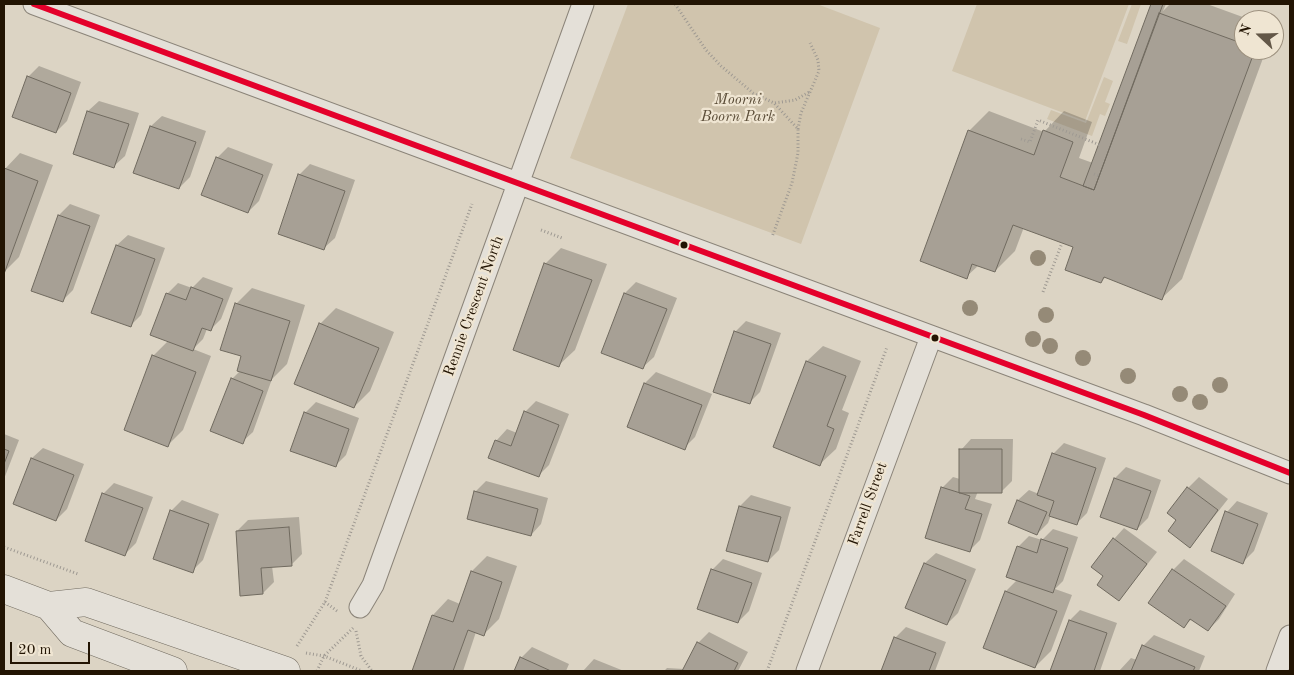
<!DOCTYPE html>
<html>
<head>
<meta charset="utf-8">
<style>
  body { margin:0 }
  #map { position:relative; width:1294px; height:675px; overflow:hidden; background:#dcd4c4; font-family:"Old Standard TT",serif }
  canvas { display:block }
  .frame { position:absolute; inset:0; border:5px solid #221403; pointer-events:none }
  .north { position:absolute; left:1234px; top:10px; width:50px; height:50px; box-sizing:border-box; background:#efe5d2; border:1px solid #9d917f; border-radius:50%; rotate:291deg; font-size:14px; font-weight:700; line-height:20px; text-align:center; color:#221403 }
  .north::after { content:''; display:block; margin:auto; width:18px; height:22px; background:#635747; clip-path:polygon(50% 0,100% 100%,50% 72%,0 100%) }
  .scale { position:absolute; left:10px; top:642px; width:80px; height:22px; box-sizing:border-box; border:2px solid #221403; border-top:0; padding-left:6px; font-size:15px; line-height:18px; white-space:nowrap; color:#221403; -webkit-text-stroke:4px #efe5d2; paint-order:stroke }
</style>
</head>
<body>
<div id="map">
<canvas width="1294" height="675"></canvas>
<div class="frame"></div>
<div class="north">N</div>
<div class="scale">20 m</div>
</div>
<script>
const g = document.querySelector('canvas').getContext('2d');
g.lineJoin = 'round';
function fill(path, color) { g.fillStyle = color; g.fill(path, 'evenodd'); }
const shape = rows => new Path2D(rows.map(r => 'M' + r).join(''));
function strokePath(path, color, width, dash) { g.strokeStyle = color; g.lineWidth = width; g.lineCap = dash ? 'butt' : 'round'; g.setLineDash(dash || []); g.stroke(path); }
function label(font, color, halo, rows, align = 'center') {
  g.font = font + ' "Old Standard TT",serif'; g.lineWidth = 4.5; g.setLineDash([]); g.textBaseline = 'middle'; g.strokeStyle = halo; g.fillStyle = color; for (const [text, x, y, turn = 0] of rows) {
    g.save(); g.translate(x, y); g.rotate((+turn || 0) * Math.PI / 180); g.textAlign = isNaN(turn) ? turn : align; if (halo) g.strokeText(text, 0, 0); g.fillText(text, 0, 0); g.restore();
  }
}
const green = shape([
  [628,4,817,4,880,28,801,244,570,158],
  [977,4,1129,4,1085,121,952,71],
  [1132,4,1141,4,1127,44,1118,41],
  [1104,77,1113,81,1105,102,1110,104,1105,116,1100,114,1092,136,1047,119,1051,110,1086,123]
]);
const shadow = shape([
  [1153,4,1166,4,1163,11,1170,4,1207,4,1251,20,1244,20,1244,50,1266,50,1182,279,1162,298,1106,277,1100,282,1075,246,1024,227,1015,251,995,271,979,265,966,277,969,131,989,111,1044,132,1064,111,1092,122,1079,158,1093,163],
  [39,66,81,82,67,121,56,132,28,77],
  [99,101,139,113,125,156,114,166,75,154,88,111],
  [162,116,206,131,190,177,179,188,135,173,151,126],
  [228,147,273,164,259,201,248,212,217,158],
  [20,153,53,165,19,257,4,272,4,170],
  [310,164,355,180,335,238,324,248,299,175],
  [70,204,100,215,73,290,62,301,33,290,59,215],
  [128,235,165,248,141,315,130,326,117,245],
  [561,248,607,264,575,350,559,365,514,349,546,263],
  [203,277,233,288,221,319,210,330,207,329,203,339,193,349,211,356,183,430,167,446,153,356,168,341,167,294,178,283,192,288],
  [636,282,677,298,654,357,643,367,603,352,625,293],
  [252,288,305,305,287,364,272,379,253,432,242,442,232,379,240,371,243,355,236,304],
  [336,308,394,332,370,391,354,407,320,324],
  [746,321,781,333,760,392,749,403,735,332],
  [823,346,861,361,842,410,849,413,836,449,820,464,774,446,807,361],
  [656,372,712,394,695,437,684,448,629,426,645,383],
  [536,401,569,414,549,465,538,476,490,457,497,440,507,429,517,433,525,412],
  [316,402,359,418,346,455,335,466,305,413],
  [4,434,19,440,4,479],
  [971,439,1013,439,1012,481,1001,492,978,491,975,499,992,504,980,540,969,551,942,488,953,477,960,479,961,450],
  [1064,443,1106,458,1087,513,1076,524,1051,515,1048,523,1037,534,1018,500,1029,490,1039,494,1053,454],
  [43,448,84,464,67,509,56,520,15,503,32,458],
  [1126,467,1161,480,1148,518,1137,529,1102,516,1115,478],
  [1199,477,1228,499,1190,547,1178,520,1188,488],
  [486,481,548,498,541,524,531,535,475,492],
  [114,483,153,497,136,543,125,554,103,494],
  [751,495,791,507,779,550,768,561,740,506],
  [182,500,219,514,203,560,192,571,171,511],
  [1237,501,1268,513,1254,551,1243,562,1227,512],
  [299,517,302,554,291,565,272,566,274,582,263,593,237,531,248,520],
  [1124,528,1157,552,1119,600,1105,575,1114,539],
  [1053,529,1078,537,1063,581,1055,589,1072,595,1051,651,1035,667,1006,591,1018,579,1018,547,1029,536,1042,540],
  [936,553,976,569,958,613,947,624,907,607,925,563],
  [487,556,517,566,499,619,483,635,476,632,463,671,413,671,433,615,448,599,460,604,472,571],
  [723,559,762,573,749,611,738,622,712,570],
  [1184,559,1235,594,1219,619,1208,630,1192,619,1184,626,1173,570],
  [1080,610,1117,623,1100,671,1051,671,1070,620],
  [906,627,946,642,935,671,883,671,895,638],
  [709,632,748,652,738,671,664,671,667,668,684,669,698,643],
  [1154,635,1205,656,1199,671,1119,671,1131,658,1137,660,1143,646],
  [532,647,569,664,566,671,516,671,521,658],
  [594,659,624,671,583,671]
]);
const building = shape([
  [1151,4,1163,4,1094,190,1083,186,1151,4],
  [1159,13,1244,44,1244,50,1255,50,1162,300,1104,277,1101,283,1065,270,1073,247,1013,225,995,272,972,264,967,279,920,261,968,130,1034,155,1043,130,1073,142,1060,177,1094,190,1159,13],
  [27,76,71,93,56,133,12,117,27,76],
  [87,111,129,124,114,168,73,154,87,111],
  [150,126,196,142,179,189,133,173,150,126],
  [216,157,263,175,248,213,201,195,216,157],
  [4,168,38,181,4,274,4,168],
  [298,174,345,191,324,250,278,234,298,174],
  [58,215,90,226,63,302,31,291,58,215],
  [116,245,155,259,131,327,91,313,116,245],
  [544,263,592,280,559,367,513,350,544,263],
  [191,287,223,299,211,331,202,328,193,351,150,335,166,293,186,300,191,287],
  [624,293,667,309,643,369,601,353,624,293],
  [235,303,290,321,271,381,237,371,241,356,220,350,235,303],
  [319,323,379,348,354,408,294,384,319,323],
  [734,331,771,344,750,404,713,392,734,331],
  [152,355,196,372,168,447,124,430,152,355],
  [806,361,846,376,827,426,834,429,820,466,773,447,806,361],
  [231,378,263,391,243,444,210,431,231,378],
  [644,383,702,405,685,450,627,427,644,383],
  [524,411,559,425,539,477,488,458,495,440,511,446,524,411],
  [304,412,349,429,336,467,290,451,304,412],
  [4,449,9,451,4,464,4,449],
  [959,449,1002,449,1002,493,959,493,959,449],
  [1052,453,1096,468,1077,525,1049,516,1054,501,1037,495,1052,453],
  [31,458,74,475,56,521,13,504,31,458],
  [1114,478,1151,491,1137,530,1100,517,1114,478],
  [941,487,970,496,965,509,982,514,970,552,925,538,941,487],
  [1187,487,1218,510,1190,548,1168,531,1176,520,1167,513,1187,487],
  [474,491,538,509,531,536,467,519,474,491],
  [102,493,143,508,125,556,85,541,102,493],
  [1017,500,1047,512,1037,535,1008,523,1017,500],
  [739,506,781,517,768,562,726,551,739,506],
  [170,510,209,524,193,573,153,559,170,510],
  [1225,511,1258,524,1243,564,1211,551,1225,511],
  [289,527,292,566,261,568,263,594,240,596,236,531,289,527],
  [1113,538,1147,564,1119,601,1097,585,1103,576,1091,567,1113,538],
  [1041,539,1068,548,1053,593,1006,577,1017,546,1037,553,1041,539],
  [924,563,966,580,947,625,905,608,924,563],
  [711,569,752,583,738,623,697,609,711,569],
  [1172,569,1226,606,1208,631,1190,619,1184,628,1148,603,1172,569],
  [471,571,502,582,484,636,468,630,453,671,412,671,432,615,453,622,471,571],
  [1005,591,1057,611,1035,668,983,648,1005,591],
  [1069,620,1107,633,1094,671,1050,671,1069,620],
  [894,637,936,653,929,671,881,671,894,637],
  [697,642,738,663,734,671,682,671,697,642],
  [1142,645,1195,667,1193,671,1131,671,1142,645],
  [520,657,551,671,514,671,520,657]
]);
const path = shape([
  [675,4,706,50,721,66,753,93,774,103,798,129,798,153,792,183,772,237],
  [775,103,795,100,811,91],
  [798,129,801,113,819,71,818,60,810,43],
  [1021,139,1030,142,1038,120,1100,145],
  [1094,174,1099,176],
  [541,230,562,238],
  [1043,292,1062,243],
  [4,547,78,574],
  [325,602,337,611],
  [356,631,361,656,372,671],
  [297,646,325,602,472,204],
  [306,653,324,656,362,671],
  [317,671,324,656,353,628],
  [767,671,887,347]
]);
const street = shape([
  [34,4,1144,415,1290,473],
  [360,607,373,585,583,4],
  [807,671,931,337],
  [1277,671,1290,636]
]);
const secondary = shape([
  [4,589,49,606,86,602,286,671],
  [49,606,72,633,173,671]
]);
const bus1 = shape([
  [34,4,1144,415,1290,473]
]);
const trees = [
  [1038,258],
  [970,308],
  [1046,315],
  [1033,339],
  [1050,346],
  [1083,358],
  [1128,376],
  [1220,385],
  [1180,394],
  [1200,402]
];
const markers = [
  [684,245,4.5,"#221403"],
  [935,338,4.5,"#221403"]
];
const parkNames = [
  ["Moorni",738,100],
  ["Boorn Park",738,117]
];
const streetNames = [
  ["Rennie Crescent North",474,306,-70],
  ["Farrell Street",868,504,-70]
];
fill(green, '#d0c4ad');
fill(shadow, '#0003');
fill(building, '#a7a095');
strokePath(building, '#706a5f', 1);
strokePath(street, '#8b8479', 23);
strokePath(secondary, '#706a5f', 29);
strokePath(path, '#9e9992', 3, [1, 2.5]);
strokePath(street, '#e4e0d8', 21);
strokePath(secondary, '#e4e0d8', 28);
strokePath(bus1, '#e4002b', 6);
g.fillStyle = '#958a77';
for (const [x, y] of trees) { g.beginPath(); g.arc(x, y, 8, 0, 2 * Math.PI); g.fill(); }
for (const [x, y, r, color] of markers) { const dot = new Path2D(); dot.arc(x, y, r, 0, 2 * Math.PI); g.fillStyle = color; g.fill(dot); strokePath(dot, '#efe5d2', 2); }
label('italic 15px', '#5b4d38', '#efe5d2', parkNames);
label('15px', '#221403', '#efe5d2', streetNames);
</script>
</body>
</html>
